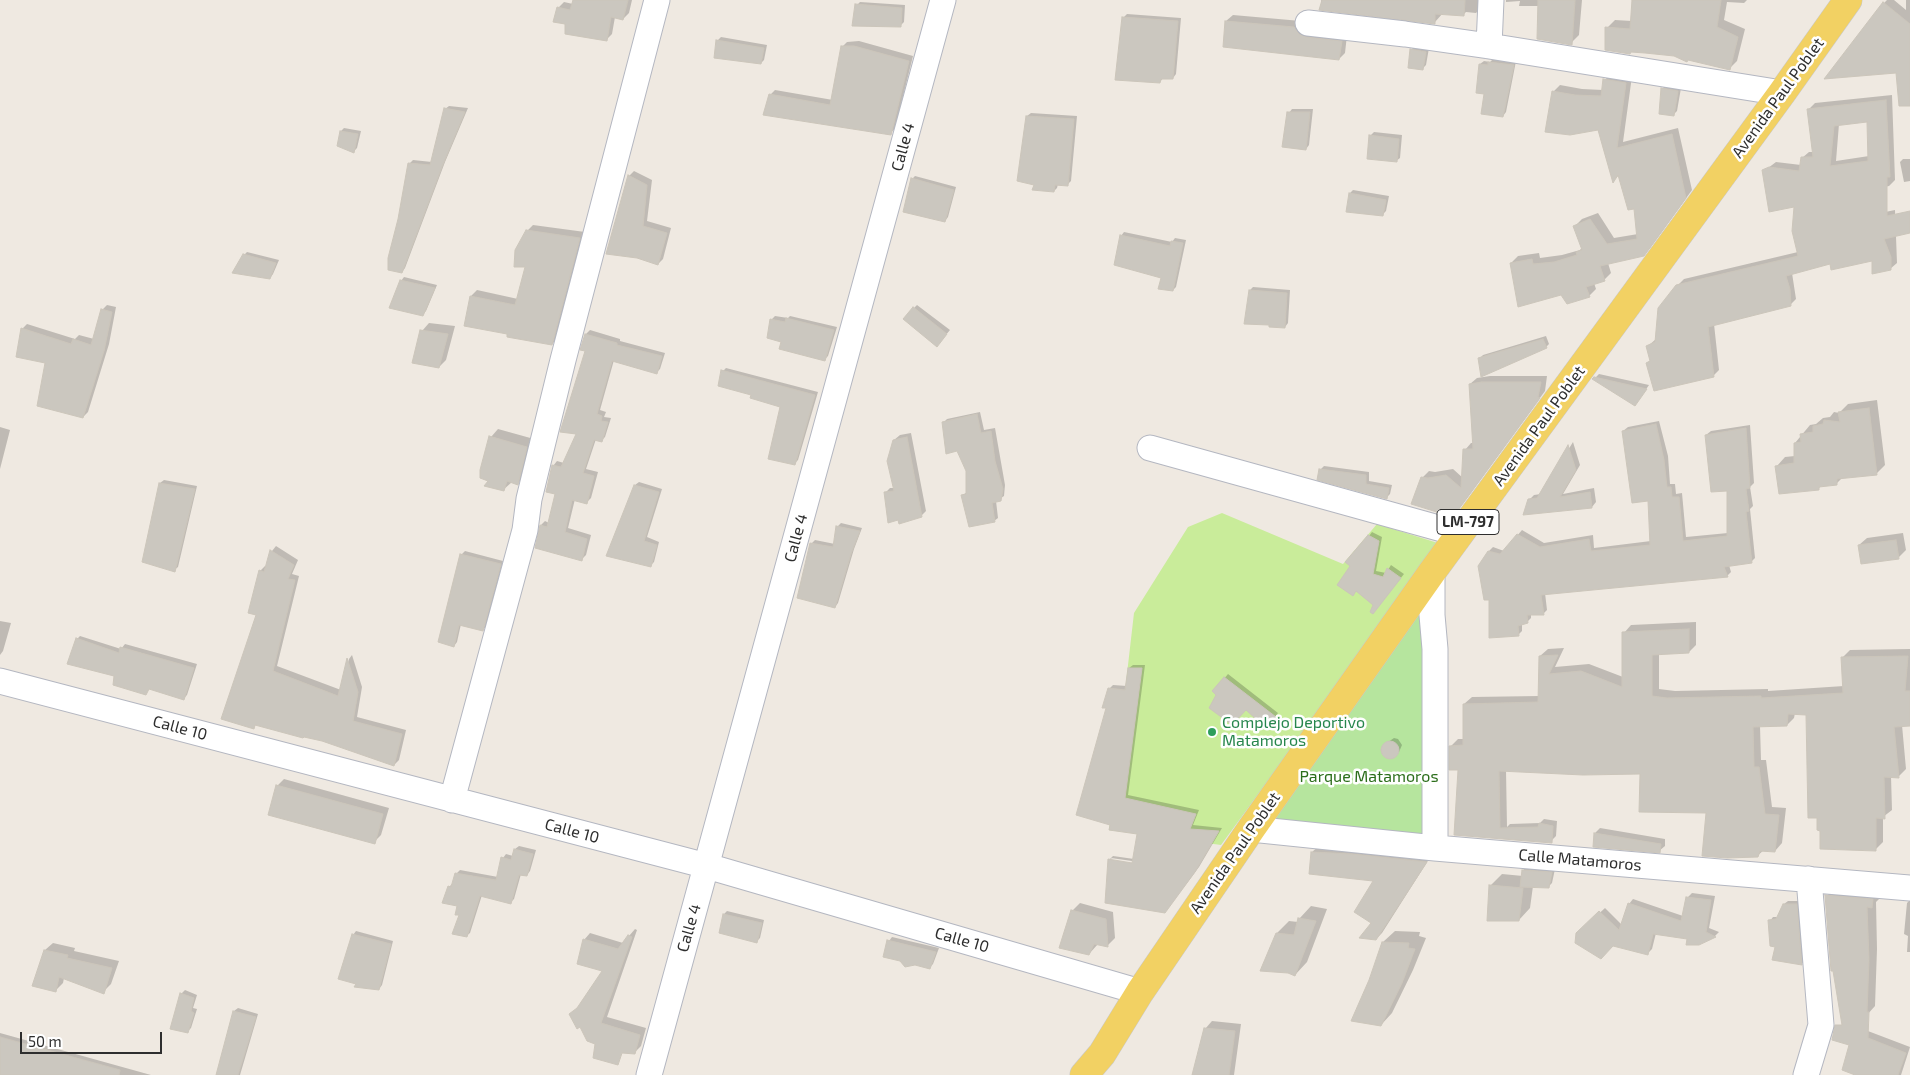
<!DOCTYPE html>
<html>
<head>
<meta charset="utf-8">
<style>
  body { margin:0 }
  #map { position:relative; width:1910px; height:1075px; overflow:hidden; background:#efe9e1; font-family:"Exo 2",sans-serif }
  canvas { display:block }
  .scale { position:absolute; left:20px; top:1032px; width:142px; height:22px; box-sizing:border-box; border:2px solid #2e2e2e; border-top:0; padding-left:6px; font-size:15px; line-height:18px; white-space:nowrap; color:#2e2e2e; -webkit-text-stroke:4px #fff; paint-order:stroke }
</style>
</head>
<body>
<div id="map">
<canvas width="1910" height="1075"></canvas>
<div class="scale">50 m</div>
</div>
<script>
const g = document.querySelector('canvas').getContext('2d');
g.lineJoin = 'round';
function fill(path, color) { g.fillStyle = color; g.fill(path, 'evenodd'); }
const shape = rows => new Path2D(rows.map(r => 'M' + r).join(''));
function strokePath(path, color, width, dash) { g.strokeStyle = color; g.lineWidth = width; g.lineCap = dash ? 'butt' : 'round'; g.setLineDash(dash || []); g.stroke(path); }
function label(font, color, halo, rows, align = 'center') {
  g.font = font + ' "Exo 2",sans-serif'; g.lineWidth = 5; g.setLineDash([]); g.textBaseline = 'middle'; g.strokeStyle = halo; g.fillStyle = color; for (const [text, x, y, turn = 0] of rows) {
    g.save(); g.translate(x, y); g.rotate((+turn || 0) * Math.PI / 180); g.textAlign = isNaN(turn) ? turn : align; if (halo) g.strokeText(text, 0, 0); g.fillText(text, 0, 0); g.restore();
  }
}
const green = shape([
  [1423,603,1427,845,1262,824]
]);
const pitch = shape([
  [1222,513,1343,564,1377,524,1441,544,1221,845,1109,830,1134,613,1188,527]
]);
const shadow = shape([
  [574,0,632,0,629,13,623,19,615,17,612,34,606,40,566,23,558,8,564,2,573,4],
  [1321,0,1484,0,1484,5,1476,13,1466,12,1463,15,1443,13,1435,22,1321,9],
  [1506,0,1582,0,1579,35,1571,43,1539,6,1519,6,1520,1,1506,2],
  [1633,0,1747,0,1744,3,1727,2,1724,20,1745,29,1737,61,1729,69,1607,28,1615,20,1632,21],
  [1887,0,1894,0,1906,10,1906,0,1910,0,1910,82,1884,3],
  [860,2,905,5,904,22,900,26,857,5],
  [1127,14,1181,18,1176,74,1173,78,1163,78,1160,82,1123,18],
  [1233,15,1301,21,1347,35,1345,53,1339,59,1226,21],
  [721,37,767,45,764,60,761,63,717,41],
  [859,41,913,56,895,129,890,133,770,95,775,90,833,100,843,46,847,42],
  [1415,46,1429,48,1426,65,1423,68,1411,50],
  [1493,59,1516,61,1506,112,1503,116,1486,92,1480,64,1484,61,1490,62],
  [1611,73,1632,76,1623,142,1678,128,1692,190,1650,248,1643,255,1608,263,1611,273,1604,280,1594,283,1596,289,1589,296,1562,294,1511,263,1518,256,1539,253,1540,258,1562,255,1580,250,1582,247,1575,226,1582,219,1598,213,1614,238,1638,234,1635,207,1619,175,1613,181,1598,129,1553,92,1560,85,1582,89,1603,90,1605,80],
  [1666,85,1681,88,1677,111,1673,115,1662,89],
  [1892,95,1895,180,1889,186,1816,204,1821,225,1895,210,1897,263,1890,269,1873,260,1831,263,1792,273,1796,299,1790,305,1714,324,1719,370,1713,376,1647,363,1651,360,1648,346,1656,339,1677,286,1684,279,1798,252,1795,205,1764,171,1776,162,1801,165,1802,158,1809,152,1813,152,1809,109,1815,103],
  [1868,121,1869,156,1836,161,1839,124],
  [449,106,468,108,445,162,405,268,402,272,399,220,410,163,413,160,432,162,445,109],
  [1292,109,1313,109,1309,145,1306,149,1289,113],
  [1031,113,1077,116,1071,181,1067,185,1058,184,1057,188,1054,191,1036,184,1027,116],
  [344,128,361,131,357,148,354,151,341,131],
  [1374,132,1402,135,1400,158,1396,161,1370,136],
  [1903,159,1910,159,1910,181,1904,182,1900,162],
  [634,171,652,180,647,221,671,228,663,259,658,264,637,257,608,253,629,176],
  [915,176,956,187,948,217,945,221,912,179],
  [1353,190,1389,196,1386,211,1383,214,1350,193],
  [533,225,585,232,558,338,552,344,509,333,471,296,477,290,518,299,526,266,527,231],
  [1124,232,1172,242,1175,238,1186,240,1176,287,1173,290,1163,277,1121,236],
  [247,252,279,260,273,274,270,278,244,255],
  [404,277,437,285,426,311,422,315,401,281],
  [1253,287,1290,290,1288,323,1285,327,1250,290],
  [107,305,116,307,109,344,88,412,83,417,22,329,27,324,75,339,79,335,94,339,102,310],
  [917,305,950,330,940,342,914,308],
  [775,316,788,318,790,316,837,327,828,356,825,359,783,341,772,319],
  [429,323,455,326,446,360,439,367,422,331],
  [590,330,620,339,620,341,665,353,660,369,656,373,614,360,600,410,606,412,604,417,611,418,605,437,601,441,596,439,586,469,598,472,591,498,587,502,575,499,568,528,591,535,586,555,582,559,541,525,545,521,549,523,557,493,553,466,557,461,564,463,578,433,586,350,586,334],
  [1546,336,1549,344,1546,347,1479,359,1483,355],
  [726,368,818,392,798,460,795,463,781,406,753,394,723,371],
  [1599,374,1649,385,1638,401,1594,379],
  [1490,376,1547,376,1545,391,1459,509,1452,516,1422,478,1429,471,1435,472,1453,469,1463,478,1465,450,1471,443,1474,443,1470,384,1477,378],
  [1877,400,1885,465,1876,474,1843,477,1836,484,1821,486,1818,489,1777,466,1785,457,1795,456,1795,443,1810,425,1816,424,1823,418,1830,417,1834,412,1839,413,1848,404],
  [980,412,984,430,995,428,1005,485,1004,496,996,501,998,518,994,521,963,495,967,492,967,471,944,422,947,419],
  [1659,421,1668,456,1670,484,1675,484,1676,494,1682,493,1686,537,1728,533,1728,490,1706,435,1711,431,1750,425,1754,483,1750,487,1753,506,1750,509,1755,558,1751,562,1729,565,1731,572,1727,576,1545,593,1547,610,1543,614,1531,614,1531,618,1527,622,1522,623,1522,631,1518,635,1489,551,1493,547,1504,551,1522,530,1544,543,1593,535,1594,548,1651,541,1650,499,1623,431,1628,427],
  [0,427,10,430,0,469],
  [498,429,534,439,525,476,517,484,512,482,503,490,489,480,491,437],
  [911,433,926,511,921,516,885,493,890,488,895,488,894,440,900,435],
  [1573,442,1580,465,1563,494,1594,488,1596,502,1592,507,1529,500,1534,495,1541,494],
  [1324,466,1369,472,1369,481,1392,485,1390,494,1387,497,1320,470],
  [164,480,197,486,178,567,174,570,144,561,160,483],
  [639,482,662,489,647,537,659,542,654,562,650,566,608,555,635,485],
  [841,523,862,528,854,549,838,603,835,607,811,544,815,540,835,544,837,527],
  [1372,532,1382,537,1376,571,1386,573,1391,565,1404,574,1376,609,1374,604,1356,590,1369,536],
  [1903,533,1906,550,1898,558,1859,545,1867,538],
  [276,546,298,560,292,574,299,576,277,666,341,690,349,659,352,655,362,687,357,717,406,730,399,760,394,765,323,740,256,724,254,727,260,571,265,566,267,567,272,551],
  [465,551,503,561,486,627,482,630,461,624,457,642,454,646,461,555],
  [0,621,11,623,3,651,0,655],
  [1696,622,1696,645,1689,652,1659,654,1659,689,1675,691,1768,689,1768,691,1844,686,1842,658,1850,650,1910,649,1910,725,1902,725,1906,769,1899,776,1891,776,1892,810,1883,817,1883,842,1875,850,1821,830,1808,713,1795,713,1794,718,1787,725,1760,726,1761,760,1766,760,1772,807,1786,808,1782,843,1775,851,1764,850,1757,856,1707,812,1642,773,1506,770,1507,827,1510,824,1540,823,1544,819,1557,821,1556,836,1551,841,1500,838,1460,769,1451,746,1458,739,1464,739,1464,704,1472,697,1539,696,1540,656,1548,649,1564,648,1555,667,1589,664,1623,677,1624,633,1631,625],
  [80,636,121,649,125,644,197,664,187,695,184,698,150,688,145,693,116,675,77,639],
  [1133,665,1145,665,1128,795,1199,810,1193,825,1222,828,1199,867,1168,908,1109,860,1113,856,1134,859,1139,833,1111,829,1107,707,1109,689,1113,685,1127,686,1129,668],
  [1111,858,1139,862,1138,865,1111,861],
  [1228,674,1278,713,1270,724,1214,691],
  [1394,738,1398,739,1402,745,1399,752,1391,757,1384,754,1383,749,1385,744],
  [284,779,389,808,381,835,374,842,277,786],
  [1600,828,1665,839,1665,846,1659,851,1595,833],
  [519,846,536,850,530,871,527,875,521,874,514,899,511,902,482,895,470,933,466,936,459,905,449,887,453,883,456,874,460,870,498,877,503,858,506,854,513,856,515,849],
  [1319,846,1431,856,1382,933,1376,939,1373,923,1376,880,1312,852],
  [1527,867,1555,869,1552,883,1548,887,1533,886,1530,908,1519,920,1490,886,1502,874,1523,876,1523,870],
  [1836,887,1881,897,1876,902,1877,949,1875,1006,1866,1016,1827,896],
  [1692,893,1715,896,1709,928,1719,932,1715,936,1698,944,1688,938,1656,933,1652,949,1647,954,1577,934,1605,908,1622,925,1629,904,1633,899,1683,916,1687,898],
  [1910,900,1910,952,1907,952,1908,936,1904,934,1907,903],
  [1788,901,1800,901,1805,961,1801,964,1777,945,1770,921,1773,917,1779,917,1784,904],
  [1080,903,1113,912,1115,938,1108,945,1098,944,1089,954,1072,911],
  [1311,906,1327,909,1307,962,1295,975,1277,933,1289,921,1298,922,1299,919],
  [727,911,764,920,760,938,756,942,724,914],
  [635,929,637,930,607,1017,646,1028,641,1046,634,1053,596,1043,570,1015,581,1005,604,970,584,940,590,933,623,943],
  [356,931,393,941,382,985,379,989,357,983,353,935],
  [1395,931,1420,932,1419,936,1426,938,1413,970,1392,1013,1381,1025,1371,980,1383,942],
  [892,937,939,948,933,964,929,968,889,941],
  [53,943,75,948,74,951,119,961,111,984,103,992,64,978,63,983,56,990,45,950],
  [185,990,197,995,193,1008,197,1009,191,1028,187,1032,181,994],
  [238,1008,258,1014,240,1075,217,1075,234,1011],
  [1212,1021,1241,1024,1234,1075,1193,1075,1205,1029],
  [1860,1028,1910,1047,1901,1075,1855,1075],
  [0,1033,151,1075,0,1075]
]);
const building = shape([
  [573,0,628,0,623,20,611,17,607,41,565,34,565,24,553,22,557,7,570,10,573,0],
  [1322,0,1465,0,1464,16,1435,14,1435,24,1319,10,1322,0],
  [1538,0,1575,0,1572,45,1537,39,1538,0],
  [1632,0,1721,0,1717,27,1738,37,1730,70,1688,60,1687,62,1674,56,1645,53,1631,52,1630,54,1605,50,1605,27,1630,29,1632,0],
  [1883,2,1910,24,1910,106,1899,106,1896,73,1824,79,1883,2],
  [855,4,902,8,901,27,852,26,855,4],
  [1122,17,1178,21,1173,79,1161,79,1160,83,1115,80,1122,17],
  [1225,21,1294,27,1299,34,1306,37,1342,41,1339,60,1223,47,1225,21],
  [716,40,764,48,761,64,714,58,716,40],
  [841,46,854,46,909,61,891,135,763,115,769,94,830,105,841,46],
  [1410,49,1426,52,1423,70,1408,68,1410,49],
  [1488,62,1514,65,1503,117,1481,114,1484,94,1476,93,1479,64,1488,65,1488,62],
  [1603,79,1626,83,1617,148,1672,134,1686,198,1644,256,1600,266,1605,281,1586,287,1590,297,1567,304,1561,295,1518,307,1510,263,1532,259,1533,264,1554,262,1577,255,1576,252,1582,250,1573,226,1590,219,1607,244,1637,239,1634,209,1628,210,1618,175,1613,183,1598,130,1570,135,1545,132,1552,91,1575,95,1601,96,1603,79],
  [1661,88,1678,91,1674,116,1659,114,1661,88],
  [1886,100,1890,177,1887,177,1887,216,1910,211,1910,233,1884,239,1891,257,1891,270,1872,274,1872,261,1831,270,1830,264,1786,276,1790,289,1791,306,1708,327,1714,377,1654,391,1646,363,1650,361,1646,346,1655,342,1658,308,1676,285,1798,256,1792,231,1794,207,1769,212,1762,170,1769,167,1799,171,1801,157,1813,157,1807,109,1886,100],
  [1867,122,1868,161,1830,166,1834,126,1867,122],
  [444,108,465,112,442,167,402,273,388,270,388,258,398,219,408,163,430,165,444,108],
  [1287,112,1310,112,1306,150,1282,147,1287,112],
  [1026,116,1074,119,1068,186,1055,185,1054,192,1032,190,1034,185,1017,181,1026,116],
  [340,131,358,134,354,153,337,146,340,131],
  [1369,135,1399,139,1397,162,1367,159,1369,135],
  [628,175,647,185,643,226,667,233,658,265,637,258,606,254,628,175],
  [911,178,954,190,945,222,903,212,911,178],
  [1349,193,1386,200,1383,216,1346,212,1349,193],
  [526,230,580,238,552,345,507,337,507,334,464,326,470,296,515,305,525,267,514,267,515,250,526,230],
  [1120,235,1170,246,1171,241,1183,243,1173,291,1158,289,1161,278,1114,265,1120,235],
  [243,254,276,263,270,279,232,273,243,254],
  [400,280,435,288,423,316,389,308,400,280],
  [1249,290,1287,293,1285,328,1269,327,1269,325,1244,324,1249,290],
  [913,307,947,334,937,347,903,319,913,307],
  [101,309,112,312,104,351,83,418,37,406,45,363,16,357,21,328,71,344,73,339,91,345,101,309],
  [786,318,834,330,825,361,779,349,781,342,767,338,770,319,785,322,786,318],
  [420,330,448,334,439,368,412,363,420,330],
  [585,334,617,343,617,345,662,356,657,374,612,361,597,414,602,416,601,421,608,422,602,442,594,440,583,473,594,476,587,504,572,500,565,532,587,539,582,561,535,548,540,525,547,527,555,494,546,492,552,465,561,467,576,434,560,432,585,351,580,350,585,334],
  [1543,339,1547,348,1481,377,1478,358,1543,339],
  [721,370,815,395,795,465,768,459,780,407,750,398,751,395,718,386,721,370],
  [1594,377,1647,389,1635,406,1592,379,1594,377],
  [1482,382,1541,382,1538,397,1540,398,1453,517,1411,504,1421,477,1428,478,1446,475,1461,488,1463,449,1473,449,1469,384,1482,382],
  [1869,408,1877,475,1837,479,1837,485,1819,487,1819,490,1779,494,1775,466,1794,463,1794,443,1801,442,1800,434,1813,432,1813,426,1823,424,1824,420,1840,422,1838,412,1869,408],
  [977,414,981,433,991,431,995,461,1003,489,1001,501,992,503,995,522,969,527,961,495,966,494,966,471,957,451,946,454,942,422,977,414],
  [1656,424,1664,460,1667,487,1671,487,1672,497,1679,497,1683,541,1727,536,1727,491,1711,492,1705,435,1746,428,1750,488,1746,489,1749,511,1746,512,1752,563,1724,567,1728,577,1541,595,1544,615,1527,615,1528,623,1518,626,1519,636,1489,638,1489,600,1484,600,1478,566,1488,551,1500,554,1517,534,1540,547,1589,539,1591,551,1650,545,1648,501,1632,503,1622,431,1656,424],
  [489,436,527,447,518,485,507,481,504,491,484,486,488,481,480,478,480,470,489,436],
  [907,437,922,517,899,524,898,520,888,523,884,492,894,491,887,461,893,440,907,437],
  [1568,445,1576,470,1560,497,1590,492,1592,508,1523,515,1528,499,1537,498,1568,445],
  [1319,469,1366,475,1366,484,1389,488,1387,499,1317,480,1319,469],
  [159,483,195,489,175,572,142,562,159,483],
  [634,485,659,492,644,541,657,545,651,567,606,556,634,485],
  [836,526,860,531,851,554,835,608,797,598,810,543,833,547,836,526],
  [1368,535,1379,541,1373,574,1383,577,1387,568,1401,578,1373,614,1370,612,1373,605,1356,591,1353,596,1337,585,1350,566,1345,562,1368,535],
  [1896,540,1899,559,1861,564,1858,545,1896,540],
  [270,550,294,565,288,579,295,580,273,671,338,696,347,658,358,692,353,721,402,734,394,766,322,741,304,737,303,738,255,725,254,729,221,719,256,615,248,613,259,570,264,572,270,550],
  [460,554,501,564,483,631,459,625,454,647,438,642,460,554],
  [1689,629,1689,653,1652,655,1652,696,1667,698,1761,696,1761,698,1843,693,1841,657,1908,656,1905,691,1910,691,1910,726,1894,727,1899,778,1884,777,1885,819,1876,818,1876,851,1820,849,1820,831,1817,830,1817,818,1808,818,1806,715,1788,714,1787,726,1753,727,1754,767,1759,767,1765,814,1779,815,1775,852,1760,851,1758,857,1727,858,1702,856,1706,813,1639,812,1640,774,1583,775,1499,771,1500,828,1538,827,1539,823,1553,826,1552,843,1454,835,1458,770,1449,770,1449,746,1463,745,1463,704,1538,702,1539,656,1558,655,1549,674,1581,671,1622,687,1622,632,1689,629],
  [76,638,119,653,120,647,194,668,184,700,149,689,146,695,113,685,114,676,67,664,76,638],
  [1128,668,1142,668,1125,798,1196,814,1190,829,1219,831,1195,872,1165,913,1105,903,1108,859,1132,863,1137,834,1109,830,1110,825,1076,815,1106,708,1102,708,1108,688,1125,690,1128,668],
  [1224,677,1276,717,1267,729,1246,710,1232,725,1209,708,1216,695,1212,691,1224,677],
  '1381 750a9 9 0 1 1 18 0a9 9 0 1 1-18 0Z',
  [276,785,383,814,375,844,268,815,276,785],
  [1594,833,1661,844,1660,853,1593,847,1594,833],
  [514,849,533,854,527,876,519,875,511,904,480,896,467,937,452,934,459,915,455,915,457,906,442,903,448,886,451,887,455,873,496,880,501,857,511,860,514,849],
  [1311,852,1352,854,1427,862,1376,940,1359,938,1371,923,1354,912,1373,881,1309,874,1311,852],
  [1522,870,1552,872,1549,888,1520,887,1522,870],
  [1489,885,1523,888,1519,921,1487,921,1489,885],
  [1825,895,1873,899,1872,908,1867,907,1869,959,1867,1012,1869,1012,1868,1038,1906,1053,1898,1075,1855,1075,1842,1070,1849,1045,1832,1040,1835,1025,1842,1025,1833,971,1831,971,1825,895],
  [1686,897,1711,900,1706,932,1716,937,1699,945,1686,945,1687,939,1653,934,1648,955,1613,946,1601,959,1575,943,1576,933,1599,911,1619,930,1628,903,1681,921,1686,897],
  [1783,904,1797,904,1802,965,1772,960,1775,947,1770,946,1768,920,1776,919,1783,904],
  [1071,910,1106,919,1108,947,1094,944,1089,955,1059,948,1071,910],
  [723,914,762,923,757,943,719,933,723,914],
  [1298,918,1316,921,1295,976,1288,973,1260,971,1276,933,1294,935,1298,918],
  [352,934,391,944,379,990,354,987,356,984,338,979,352,934],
  [628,935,632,937,601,1023,640,1035,635,1054,622,1053,618,1065,593,1058,595,1044,587,1041,580,1027,577,1029,569,1014,577,1008,602,971,577,964,583,939,618,949,628,935],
  [887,940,936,952,930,969,915,965,905,967,900,961,883,957,887,940],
  [1382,942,1409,943,1408,948,1415,949,1402,983,1381,1026,1351,1021,1369,980,1382,942],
  [44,950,68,955,67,958,112,968,104,994,59,977,56,992,32,986,44,950],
  [180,993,194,998,191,1011,194,1013,188,1033,170,1029,180,993],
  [233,1011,256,1017,238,1075,216,1075,233,1011],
  [1204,1028,1235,1031,1229,1075,1192,1075,1204,1028],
  [0,1037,120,1070,119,1075,0,1075,0,1037]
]);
const minor = shape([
  [1491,0,1489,46,1782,93],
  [1308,23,1405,34,1489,46],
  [1150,448,1460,534],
  [1432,572,1432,615,1435,649,1435,848],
  [0,681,707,866,1140,992],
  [452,800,525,530,529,499,563,360,657,0],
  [1251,829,1435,848,1910,888],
  [649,1075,943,0],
  [1806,1075,1821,1025,1809,879]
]);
const major = shape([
  [1084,1075,1102,1054,1140,992,1251,829,1432,572,1782,93,1848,0]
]);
const markers = [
  [1212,732,5,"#2e9e5b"]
];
const shields = [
  [1468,522,62]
];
const shieldNames = [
  ["LM-797",1468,522]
];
const streetNames = [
  ["Avenida Paul Poblet",1778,98,-54],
  ["Calle 4",903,147,-75],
  ["Avenida Paul Poblet",1539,426,-54],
  ["Calle 4",796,538,-75],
  ["Calle 10",180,728,15],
  ["Calle 10",572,831,15],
  ["Avenida Paul Poblet",1235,853,-55],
  ["Calle Matamoros",1580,860,5],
  ["Calle 4",689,928,-74],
  ["Calle 10",962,940,16]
];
const leisureNames = [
  ["Complejo Deportivo",1222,723],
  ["Matamoros",1222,741]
];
const parkNames = [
  ["Parque Matamoros",1369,777]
];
fill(green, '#b6e59e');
fill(pitch, '#c9ec9a');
fill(shadow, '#0003');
fill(building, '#cbc7bf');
strokePath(building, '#cbc5ba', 1);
strokePath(minor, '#b4b7c1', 27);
strokePath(major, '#c9c9c9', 29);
strokePath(minor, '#fff', 25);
strokePath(major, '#f2d163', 28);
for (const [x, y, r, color] of markers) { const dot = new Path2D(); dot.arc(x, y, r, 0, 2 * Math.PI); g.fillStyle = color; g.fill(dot); strokePath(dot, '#fff', 2); }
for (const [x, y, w] of shields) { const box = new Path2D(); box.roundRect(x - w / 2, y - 12.5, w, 25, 4); g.fillStyle = '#fff'; g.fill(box); strokePath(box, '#2e2e2e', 1); }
label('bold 15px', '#2e2e2e', null, shieldNames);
label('16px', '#2e2e2e', '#fff', streetNames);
label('16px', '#27864d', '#fff', leisureNames, 'left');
label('16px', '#2c6e1b', '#fff', parkNames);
</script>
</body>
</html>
